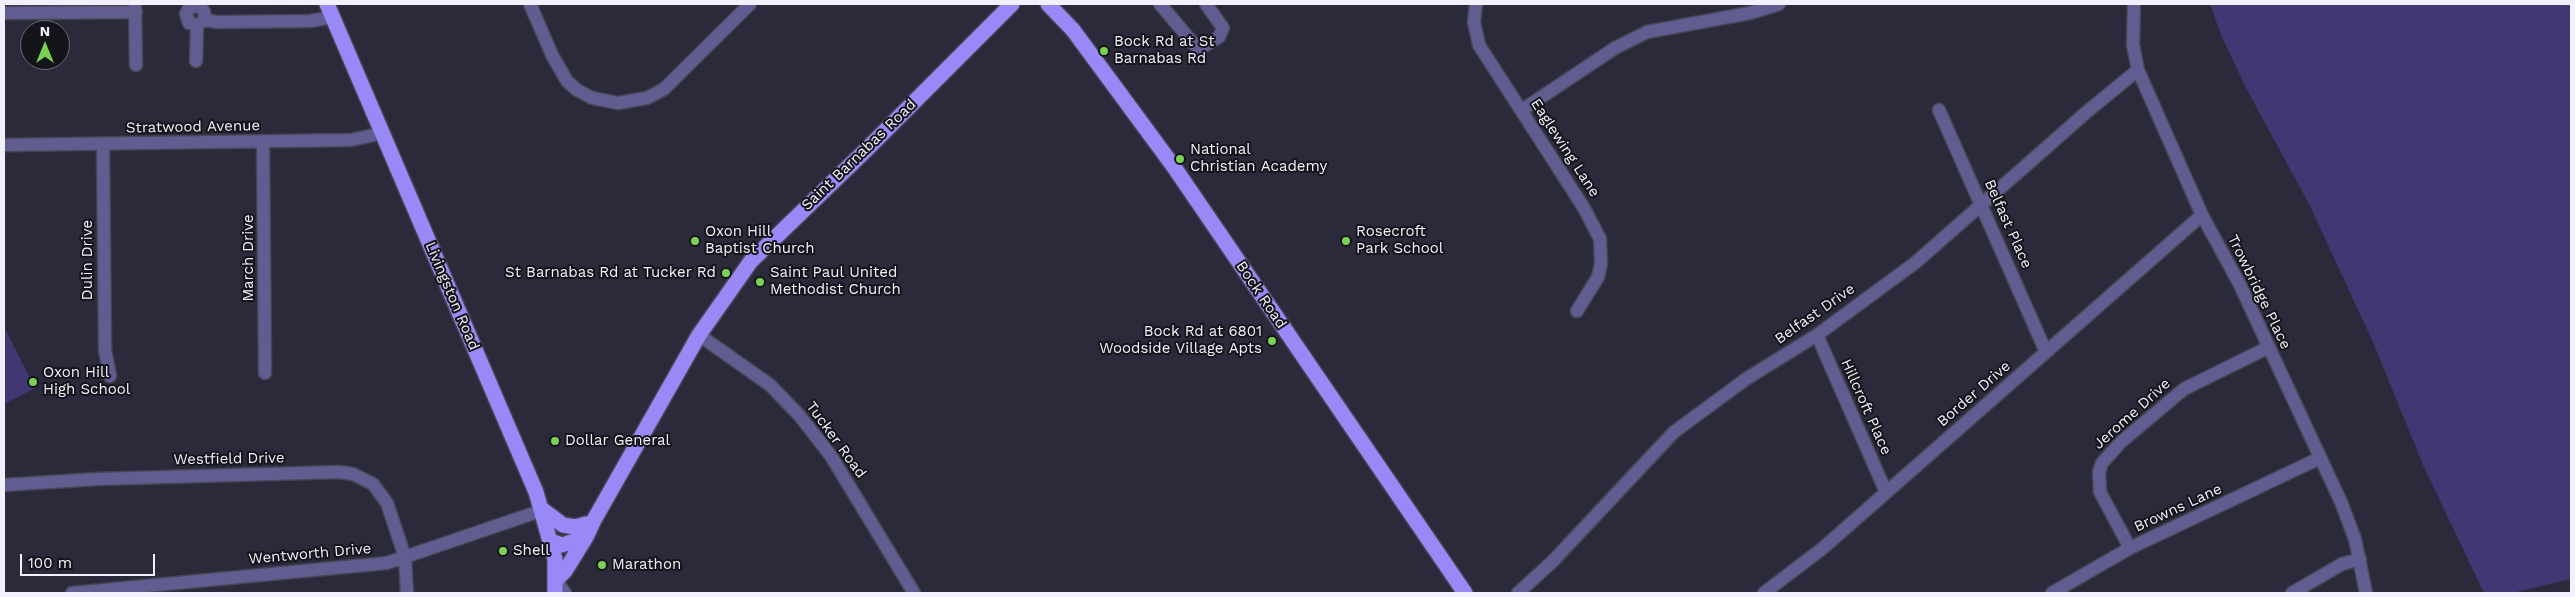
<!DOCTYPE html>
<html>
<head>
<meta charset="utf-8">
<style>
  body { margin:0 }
  #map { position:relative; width:2575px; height:597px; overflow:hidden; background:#2b2a3b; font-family:"Work Sans",sans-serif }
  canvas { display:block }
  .frame { position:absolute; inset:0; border:5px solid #f1f0fc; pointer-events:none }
  .north { position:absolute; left:20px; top:20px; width:50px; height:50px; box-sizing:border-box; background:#14141b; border:1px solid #6c6c75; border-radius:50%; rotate:0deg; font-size:14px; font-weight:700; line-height:20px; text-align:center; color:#f1f0fc }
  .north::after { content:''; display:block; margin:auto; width:18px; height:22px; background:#7ad156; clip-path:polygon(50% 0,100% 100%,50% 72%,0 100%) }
  .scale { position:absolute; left:20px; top:554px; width:135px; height:22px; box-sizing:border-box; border:2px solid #f1f0fc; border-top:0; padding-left:6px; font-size:15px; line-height:18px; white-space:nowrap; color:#f1f0fc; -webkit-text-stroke:4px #14141b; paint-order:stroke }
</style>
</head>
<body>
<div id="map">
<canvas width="2575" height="597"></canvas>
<div class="frame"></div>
<div class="north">N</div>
<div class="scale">100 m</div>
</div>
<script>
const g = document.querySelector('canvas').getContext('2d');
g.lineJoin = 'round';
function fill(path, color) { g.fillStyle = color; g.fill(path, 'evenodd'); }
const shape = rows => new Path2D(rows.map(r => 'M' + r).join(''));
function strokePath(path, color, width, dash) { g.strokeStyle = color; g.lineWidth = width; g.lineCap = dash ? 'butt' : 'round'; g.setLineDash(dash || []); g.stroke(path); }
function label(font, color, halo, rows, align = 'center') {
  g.font = font + ' "Work Sans",sans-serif'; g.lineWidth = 4; g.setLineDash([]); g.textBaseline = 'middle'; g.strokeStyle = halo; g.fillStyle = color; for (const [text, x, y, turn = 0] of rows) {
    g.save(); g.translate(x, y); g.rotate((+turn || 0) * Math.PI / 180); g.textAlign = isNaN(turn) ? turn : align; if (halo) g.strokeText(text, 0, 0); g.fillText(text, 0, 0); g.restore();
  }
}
const green = shape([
  [2210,4,2571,4,2571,579,2512,593,2484,593,2423,465,2373,342,2309,204,2246,88,2221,35],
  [4,327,35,388,4,404]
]);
const minor = shape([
  [135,4,136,65],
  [530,4,552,55,567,81,577,90,592,98,618,103,647,98,664,89,750,4],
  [1160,4,1193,43,1197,47,1203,47,1219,37,1223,28,1206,4],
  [1476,4,1474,22,1479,45,1584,208,1600,239,1601,264,1598,277,1577,311],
  [2134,4,2133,45,2138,70,2202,215,2240,285,2341,502,2355,539,2366,593],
  [4,13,136,12],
  [205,20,204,11,198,6,189,8,186,14,189,23,197,25,205,20,217,22,310,21,333,17],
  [196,61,197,25],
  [1522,110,1615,48,1647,32,1750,13,1779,4],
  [1939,110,2046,352],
  [263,142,265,373],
  [103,144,105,350,110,376],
  [4,145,351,140,383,133],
  [699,335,770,385,799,415,831,456,914,593],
  [1817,335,1886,492],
  [4,485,97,479,339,472,353,474,373,484,387,503,405,557,407,593],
  [2130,548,2100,492,2099,472,2102,463,2121,442,2184,389,2267,348],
  [556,580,565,593],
  [72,593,387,563,543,510],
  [1518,593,1553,561,1674,432,1746,379,1817,335,1915,263,2089,110,2138,70],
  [1764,593,1823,548,2202,215],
  [2052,593,2130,548,2320,458],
  [2292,593,2342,564,2360,559]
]);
const major = shape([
  [327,4,536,492,555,559,555,593],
  [1048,4,1073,30,1174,167,1465,593],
  [543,510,563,525,575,527,586,524],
  [551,541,562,545,586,537,594,520,699,335,751,261,867,149,1012,4],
  [556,580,565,571,586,537]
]);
const markers = [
  [1104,51,5,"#7ad156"],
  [1180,159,5,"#7ad156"],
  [695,241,5,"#7ad156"],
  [1346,241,5,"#7ad156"],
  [726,273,5,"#7ad156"],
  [760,282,5,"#7ad156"],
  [1272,341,5,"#7ad156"],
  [33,382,5,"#7ad156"],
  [555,441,5,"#7ad156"],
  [503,551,5,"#7ad156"],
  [602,565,5,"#7ad156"]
];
const poiNames = [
  ["Bock Rd at St",1114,42],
  ["Barnabas Rd",1114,59],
  ["National",1190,150],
  ["Christian Academy",1190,167],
  ["Oxon Hill",705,232],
  ["Baptist Church",705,249],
  ["Rosecroft",1356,232],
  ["Park School",1356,249],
  ["St Barnabas Rd at Tucker Rd",716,273,"right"],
  ["Saint Paul United",770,273],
  ["Methodist Church",770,290],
  ["Bock Rd at 6801",1262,332,"right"],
  ["Woodside Village Apts",1262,349,"right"],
  ["Oxon Hill",43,373],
  ["High School",43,390],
  ["Dollar General",565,441],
  ["Shell",513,551],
  ["Marathon",612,565]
];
const streetNames = [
  ["Stratwood Avenue",193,127,-1],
  ["Eaglewing Lane",1565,148,57],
  ["Saint Barnabas Road",859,155,-44],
  ["Belfast Place",2008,224,66],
  ["March Drive",249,258,-90],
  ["Dulin Drive",88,260,-90],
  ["Trowbridge Place",2259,292,64],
  ["Bock Road",1261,295,56],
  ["Livingston Road",452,296,67],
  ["Belfast Drive",1815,314,-35],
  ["Border Drive",1974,394,-41],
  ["Hillcroft Place",1866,407,66],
  ["Jerome Drive",2132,414,-42],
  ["Tucker Road",836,440,54],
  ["Westfield Drive",229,459,-1],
  ["Browns Lane",2178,508,-25],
  ["Wentworth Drive",310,554,-5]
];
fill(green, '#413873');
strokePath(minor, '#474656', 15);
strokePath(major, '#474656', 18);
strokePath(minor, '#625d91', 12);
strokePath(major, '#9889f6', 15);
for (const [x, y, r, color] of markers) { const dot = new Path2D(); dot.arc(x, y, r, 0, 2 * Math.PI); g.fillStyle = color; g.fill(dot); strokePath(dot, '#14141b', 2); }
label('15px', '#f1f0fc', '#14141b', poiNames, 'left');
label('15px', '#f1f0fc', '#14141b', streetNames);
</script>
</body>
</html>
